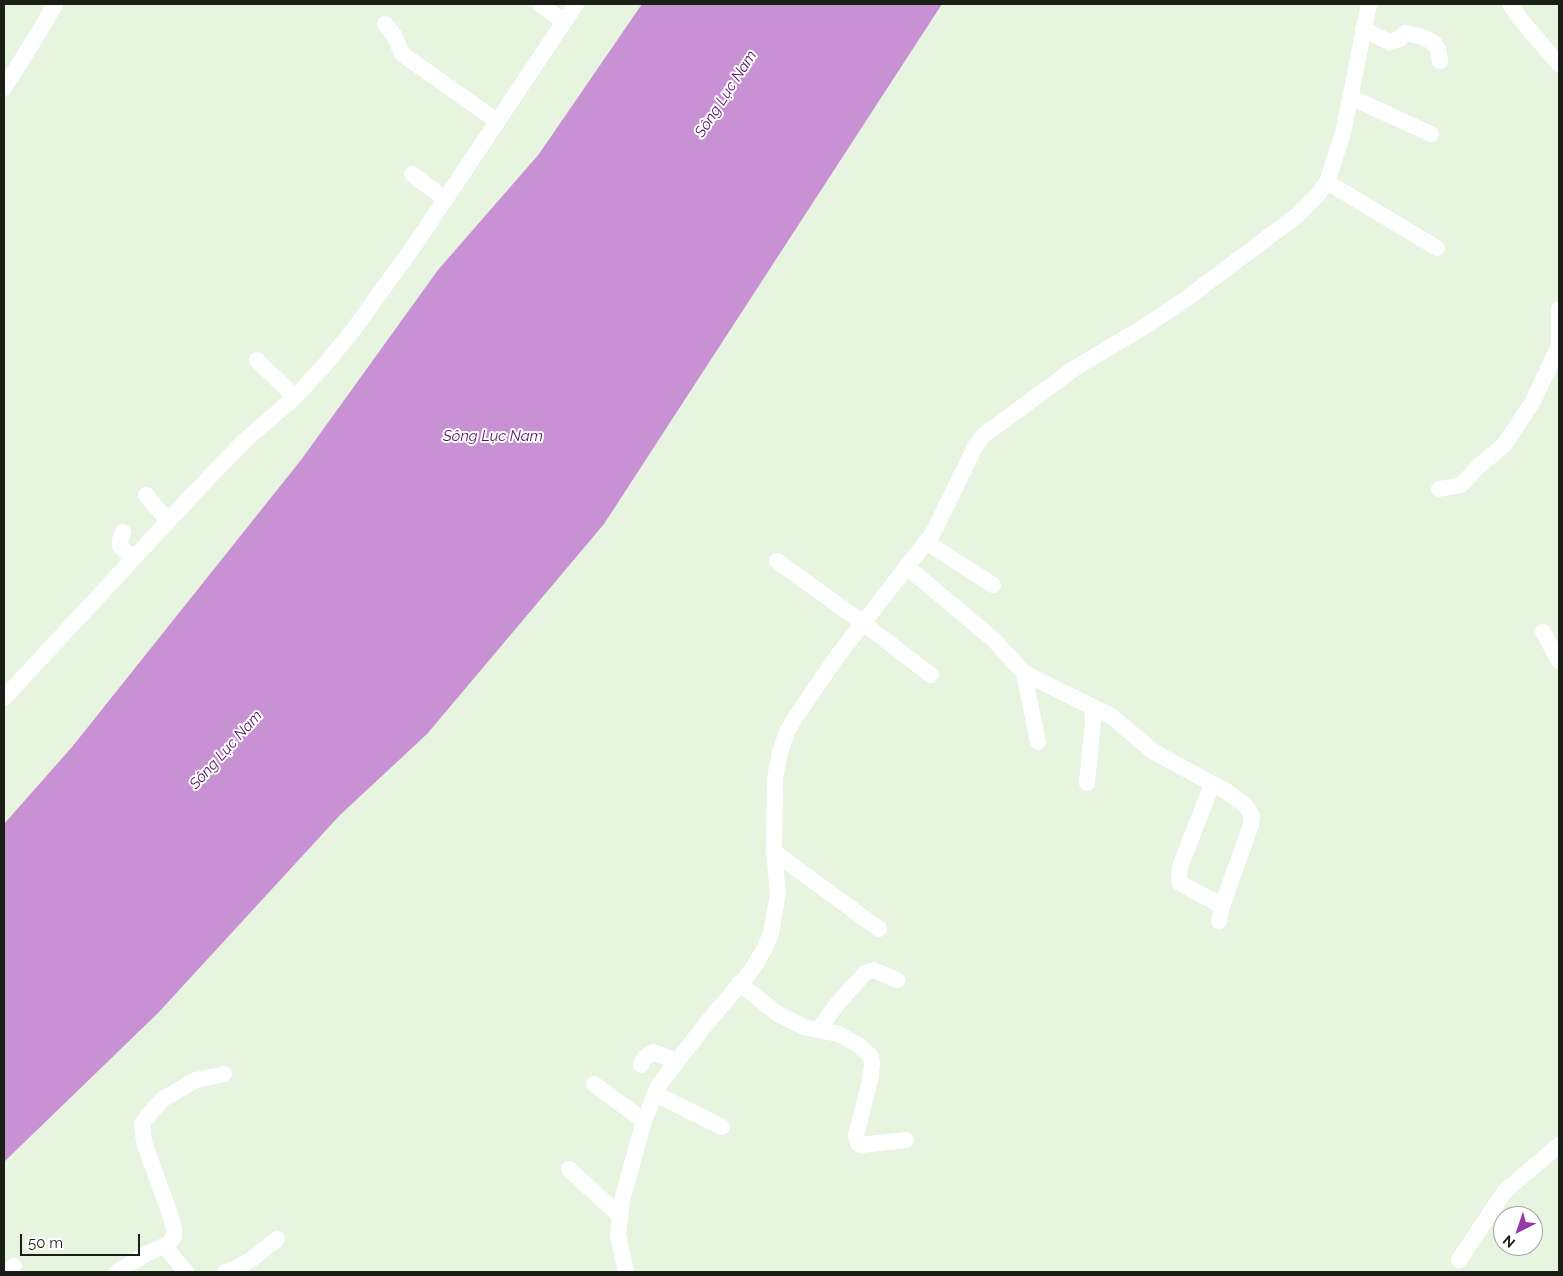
<!DOCTYPE html>
<html>
<head>
<meta charset="utf-8">
<style>
  body { margin:0 }
  #map { position:relative; width:1563px; height:1276px; overflow:hidden; background:#e7f4e0; font-family:Raleway,sans-serif }
  canvas { display:block }
  .frame { position:absolute; inset:0; border:5px solid #1a1e17; pointer-events:none }
  .north { position:absolute; left:1493px; top:1206px; width:50px; height:50px; box-sizing:border-box; background:#fff; border:1px solid #a3a5a2; border-radius:50%; rotate:221deg; font-size:14px; font-weight:700; line-height:20px; text-align:center; color:#1a1e17 }
  .north::after { content:''; display:block; margin:auto; width:18px; height:22px; background:#923aa6; clip-path:polygon(50% 0,100% 100%,50% 72%,0 100%) }
  .scale { position:absolute; left:20px; top:1234px; width:120px; height:22px; box-sizing:border-box; border:2px solid #1a1e17; border-top:0; padding-left:6px; font-size:15px; line-height:18px; white-space:nowrap; color:#1a1e17; -webkit-text-stroke:4px #fff; paint-order:stroke }
</style>
</head>
<body>
<div id="map">
<canvas width="1563" height="1276"></canvas>
<div class="frame"></div>
<div class="north">N</div>
<div class="scale">50 m</div>
</div>
<script>
const g = document.querySelector('canvas').getContext('2d');
g.lineJoin = 'round';
function fill(path, color) { g.fillStyle = color; g.fill(path, 'evenodd'); }
const shape = rows => new Path2D(rows.map(r => 'M' + r).join(''));
function strokePath(path, color, width, dash) { g.strokeStyle = color; g.lineWidth = width; g.lineCap = dash ? 'butt' : 'round'; g.setLineDash(dash || []); g.stroke(path); }
function label(font, color, halo, rows, align = 'center') {
  g.font = font + ' Raleway,sans-serif'; g.lineWidth = 4; g.setLineDash([]); g.textBaseline = 'middle'; g.strokeStyle = halo; g.fillStyle = color; for (const [text, x, y, turn = 0] of rows) {
    g.save(); g.translate(x, y); g.rotate((+turn || 0) * Math.PI / 180); g.textAlign = isNaN(turn) ? turn : align; if (halo) g.strokeText(text, 0, 0); g.fillText(text, 0, 0); g.restore();
  }
}
const water = shape([
  [642,4,942,4,604,524,427,734,340,815,158,1013,4,1162,4,824,72,747,301,460,438,270,539,154]
]);
const minor = shape([
  [540,4,564,22],
  [1510,4,1520,19,1559,64],
  [385,24,394,35,402,54,497,121],
  [1363,29,1389,42,1399,39,1405,33,1423,37,1434,43,1438,49,1440,61],
  [4,88,38,34,55,4],
  [1350,97,1431,134],
  [412,174,445,199],
  [1327,182,1437,248],
  [1559,309,1559,348],
  [257,360,295,397],
  [1439,489,1461,485,1479,466,1504,445,1532,403,1559,346],
  [146,495,168,521],
  [123,532,120,540,120,546,133,559],
  [926,542,993,585],
  [777,561,863,623,931,675],
  [907,567,994,640,1024,673,1111,716,1154,752,1226,791,1246,806,1252,816,1251,825,1222,906,1219,921],
  [1543,632,1559,661],
  [1024,673,1038,742],
  [4,698,198,489,243,442,295,397,323,367,354,329,416,243,576,4],
  [1087,783,1093,721,1092,707],
  [1212,784,1180,867,1179,876,1180,883,1222,906],
  [774,852,879,929],
  [739,983,778,1014,804,1027,838,1034,859,1045,871,1057,872,1064,870,1081,856,1135,858,1143,861,1145,906,1140],
  [818,1030,838,1003,865,973,874,970,897,980],
  [641,1065,644,1058,653,1052,676,1061],
  [594,1084,644,1121],
  [655,1094,722,1127],
  [569,1169,620,1216],
  [164,1246,186,1272],
  [1459,1260,1505,1191,1559,1145],
  [10,1272,14,1266],
  [117,1272,146,1254,168,1244,174,1237,174,1230,172,1220,144,1142,142,1124,150,1113,163,1099,196,1080,224,1074],
  [225,1272,231,1271,252,1259,277,1239],
  [626,1272,618,1235,622,1200,644,1121,658,1086,706,1024,751,971,765,948,771,933,778,893,774,852,775,779,780,752,787,732,795,718,836,658,933,533,976,445,984,435,1075,368,1147,325,1183,301,1299,214,1317,196,1327,182,1343,133,1369,4]
]);
const waterNames = [
  ["Sông Lục Nam",726,94,-57],
  ["Sông Lục Nam",493,436],
  ["Sông Lục Nam",226,750,-48]
];
fill(water, '#c791d4');
strokePath(minor, '#fff', 16);
label('italic 15px', '#551264', '#fff', waterNames);
</script>
</body>
</html>
